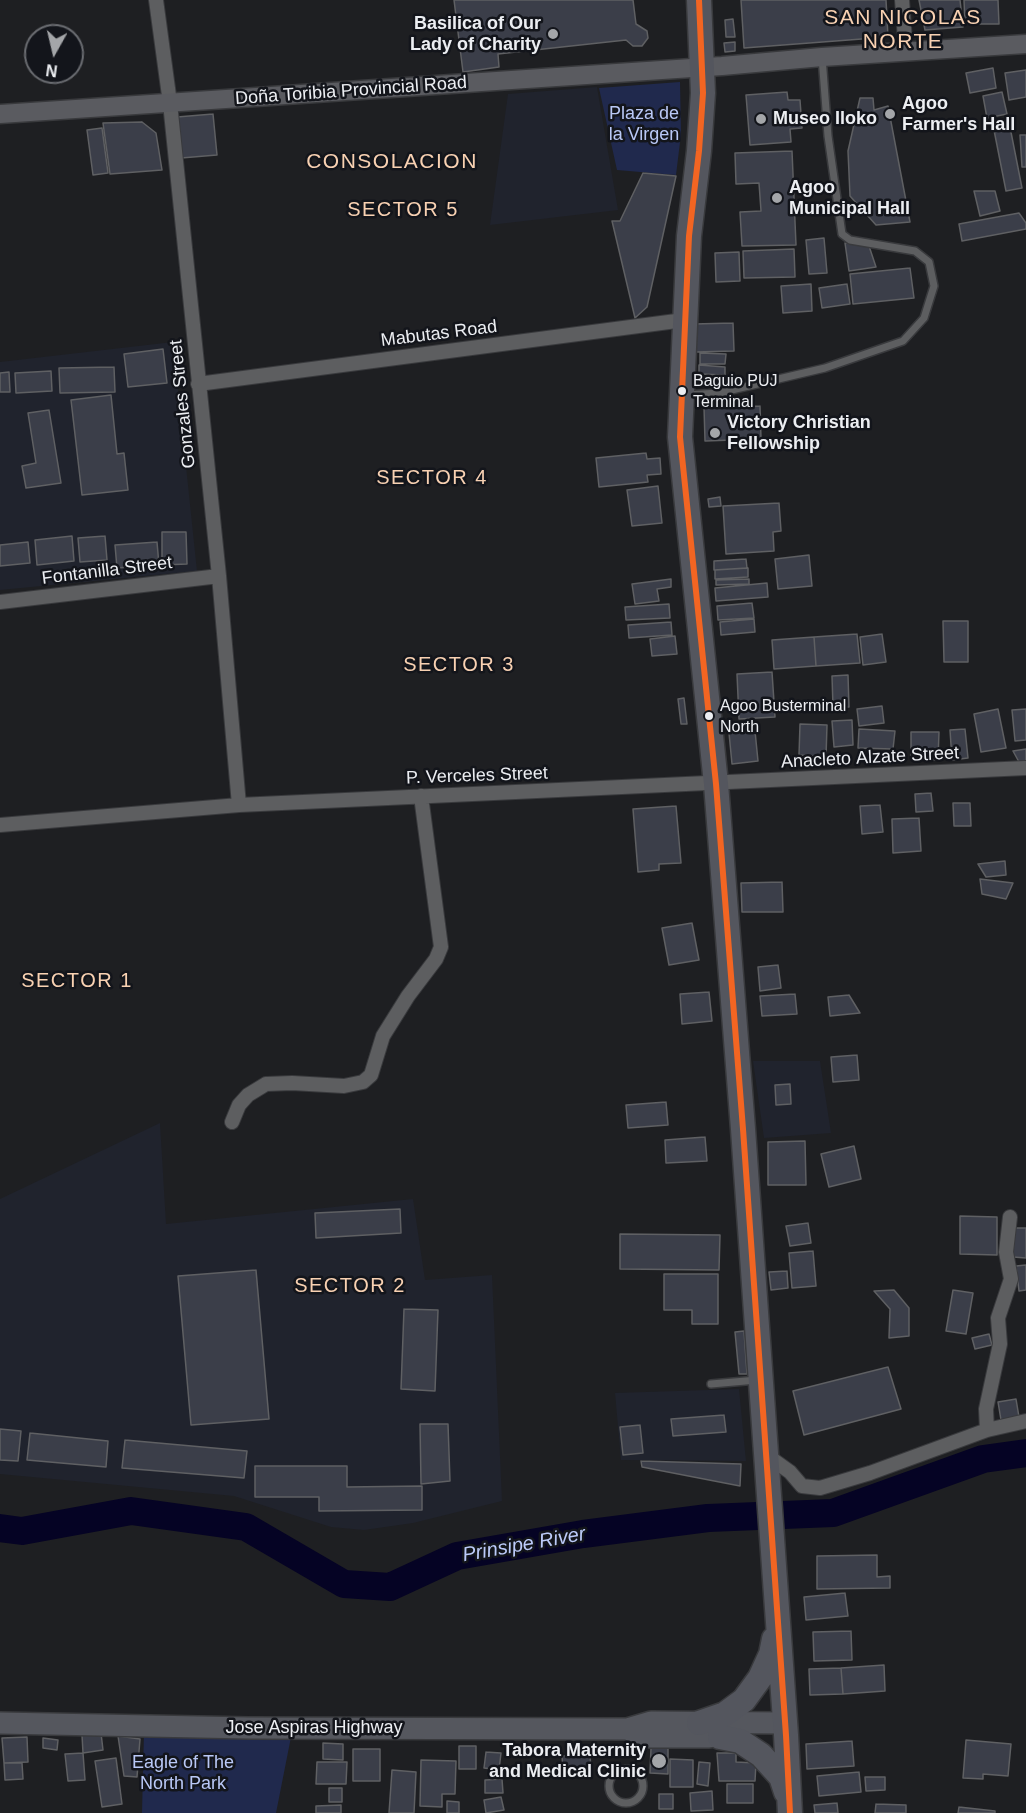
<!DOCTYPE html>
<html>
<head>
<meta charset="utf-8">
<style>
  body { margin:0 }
  #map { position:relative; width:1026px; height:1813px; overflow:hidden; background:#1e1f22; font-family:Helvetica,sans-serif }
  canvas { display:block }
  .north { position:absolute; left:24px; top:24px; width:60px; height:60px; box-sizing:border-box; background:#13151b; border:2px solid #6a6c71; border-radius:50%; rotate:188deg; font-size:16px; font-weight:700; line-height:24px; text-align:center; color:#eceef2 }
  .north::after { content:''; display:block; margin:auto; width:21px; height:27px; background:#a4a6a9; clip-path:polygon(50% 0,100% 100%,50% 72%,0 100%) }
</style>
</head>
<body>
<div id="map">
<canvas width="1026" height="1813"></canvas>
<div class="north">N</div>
</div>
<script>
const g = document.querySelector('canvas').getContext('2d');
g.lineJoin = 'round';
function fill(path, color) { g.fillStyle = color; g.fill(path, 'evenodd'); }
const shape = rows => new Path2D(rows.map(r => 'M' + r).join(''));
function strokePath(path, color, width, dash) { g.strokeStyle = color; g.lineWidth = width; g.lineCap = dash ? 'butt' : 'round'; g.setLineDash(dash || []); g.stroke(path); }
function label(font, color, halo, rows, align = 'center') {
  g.font = font + ' Helvetica,sans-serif'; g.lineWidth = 5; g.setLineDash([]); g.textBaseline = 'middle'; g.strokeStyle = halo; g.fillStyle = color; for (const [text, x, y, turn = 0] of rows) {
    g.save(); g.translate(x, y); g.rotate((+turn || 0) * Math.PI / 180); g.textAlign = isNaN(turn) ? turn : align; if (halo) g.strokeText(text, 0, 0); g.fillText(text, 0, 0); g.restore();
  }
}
const built = shape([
  [597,87,618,210,490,225,508,94],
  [173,342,197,571,0,590,0,362],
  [753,1061,820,1061,831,1133,764,1138],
  [160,1123,166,1224,413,1199,425,1280,492,1275,502,1501,413,1523,364,1530,331,1527,234,1496,0,1474,0,1199],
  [739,1389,746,1461,621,1460,615,1393]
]);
const green = shape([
  [680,82,681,134,676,175,617,170,599,88],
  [144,1732,291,1737,276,1813,142,1813]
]);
const river = shape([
  [0,1528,22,1531,131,1511,246,1527,344,1584,390,1587,457,1556,583,1534,708,1518,833,1513,983,1459,1026,1453]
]);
const building = shape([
  [454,0,633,0,636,24,647,31,648,38,642,46,633,46,626,40,498,54,499,67,463,72,454,0],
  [741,0,886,0,888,37,744,48,741,0],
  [919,0,960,0,963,27,925,30,919,0],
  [964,0,998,0,999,24,965,24,964,0],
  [733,19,735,37,726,37,725,20,733,19],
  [735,42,735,51,725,52,724,43,735,42],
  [993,68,996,88,970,93,966,73,993,68],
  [1026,70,1026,97,1009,100,1005,73,1026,70],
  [787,92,788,100,800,100,802,128,790,129,791,142,750,145,746,95,787,92],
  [1002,92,1007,114,987,118,983,96,1002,92],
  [860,98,873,98,874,110,888,106,910,222,876,225,850,196,848,151,860,98],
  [213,114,217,155,181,158,177,117,213,114],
  [142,122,156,133,162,170,110,174,103,123,142,122],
  [1009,122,1022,188,1006,191,993,125,1009,122],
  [102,128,108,173,93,175,87,130,102,128],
  [1020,135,1026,135,1026,167,1022,167,1020,135],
  [792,151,796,245,742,246,740,212,761,211,759,183,736,184,735,153,792,151],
  [643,173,676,176,647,307,635,318,612,221,620,221,643,173],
  [974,191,995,191,1000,211,980,216,974,191],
  [1019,213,1026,223,1026,229,962,241,959,224,1019,213],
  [824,238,827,273,809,274,806,240,824,238],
  [845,243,869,246,876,267,849,271,845,243],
  [794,249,795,277,744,278,743,251,794,249],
  [739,252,740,281,716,282,715,253,739,252],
  [910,268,914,298,853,304,850,274,910,268],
  [811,284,812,311,783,313,781,286,811,284],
  [847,284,850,304,822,308,819,288,847,284],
  [733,323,734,351,695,352,694,324,733,323],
  [163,349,167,383,128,387,124,354,163,349],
  [700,353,726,354,725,364,700,364,700,353],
  [699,365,725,367,725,375,699,374,699,365],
  [114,367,115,392,60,393,59,368,114,367],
  [51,371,52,391,16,393,15,373,51,371],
  [9,372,10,392,0,392,0,373,9,372],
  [111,395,117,454,124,453,128,490,82,495,71,400,111,395],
  [760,406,761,439,705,441,704,407,760,406],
  [49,410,61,483,26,488,22,466,36,463,28,413,49,410],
  [646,453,647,459,660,458,661,474,647,475,648,482,599,487,596,458,646,453],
  [658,486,662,523,632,526,627,490,658,486],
  [720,497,721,506,709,507,708,499,720,497],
  [779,503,781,531,773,532,774,551,726,554,723,506,779,503],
  [162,532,186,532,187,564,162,565,162,532],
  [72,536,74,561,37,565,35,540,72,536],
  [105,536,107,560,80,562,78,538,105,536],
  [28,542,30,563,0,566,0,545,28,542],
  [157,542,159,565,117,568,115,545,157,542],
  [809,555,812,586,778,589,775,559,809,555],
  [746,559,747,568,714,570,714,561,746,559],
  [748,568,748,577,715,579,715,570,748,568],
  [671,579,671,587,657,589,659,601,635,604,632,584,671,579],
  [749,579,749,584,716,585,716,580,749,579],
  [767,583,768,597,716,601,715,588,767,583],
  [752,603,754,618,718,620,717,606,752,603],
  [669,604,670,618,626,620,625,607,669,604],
  [754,619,755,632,721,635,720,622,754,619],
  [943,621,968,621,968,662,944,662,943,621],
  [671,622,672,635,629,638,628,625,671,622],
  [857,634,860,663,816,666,814,637,857,634],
  [882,634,886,662,863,665,860,637,882,634],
  [675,636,677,654,652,656,650,639,675,636],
  [814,637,816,666,774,669,772,640,814,637],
  [772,672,775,717,739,719,737,674,772,672],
  [848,675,849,707,833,707,832,676,848,675],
  [684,698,687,724,681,724,678,699,684,698],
  [882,706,884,723,859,726,857,709,882,706],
  [998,709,1006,748,981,752,974,714,998,709],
  [1026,709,1026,740,1015,741,1012,710,1026,709],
  [852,720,853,745,834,747,832,721,852,720],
  [800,724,827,725,826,757,799,755,800,724],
  [859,729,895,731,893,749,858,748,859,729],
  [965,729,968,758,952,760,950,730,965,729],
  [755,731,758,761,732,764,729,733,755,731],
  [911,732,939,732,938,760,911,759,911,732],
  [1026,749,1026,761,1019,762,1013,751,1026,749],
  [931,793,933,811,916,812,915,794,931,793],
  [953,803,970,803,971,826,954,826,953,803],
  [880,805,883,832,862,834,860,806,880,805],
  [676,806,681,863,659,864,659,870,638,872,633,809,676,806],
  [919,818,921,851,893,853,892,819,919,818],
  [1005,861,1006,875,986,877,978,864,1005,861],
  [980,879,1013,883,1006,899,982,894,980,879],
  [782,882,783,912,742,912,741,883,782,882],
  [692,923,699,960,669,965,662,928,692,923],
  [778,965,781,988,760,991,758,967,778,965],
  [709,992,712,1021,682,1024,680,994,709,992],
  [795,994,797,1014,762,1016,760,996,795,994],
  [849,995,860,1013,830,1016,828,997,849,995],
  [857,1055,859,1080,833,1082,831,1057,857,1055],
  [790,1084,791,1104,776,1105,775,1085,790,1084],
  [666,1102,668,1125,628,1128,626,1105,666,1102],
  [705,1137,707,1161,666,1163,665,1140,705,1137],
  [805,1141,806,1185,768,1185,768,1142,805,1141],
  [854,1146,861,1179,829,1187,821,1154,854,1146],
  [400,1209,401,1233,316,1238,315,1213,400,1209],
  [960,1216,997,1217,997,1255,960,1254,960,1216],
  [808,1223,811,1243,790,1246,786,1226,808,1223],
  [1014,1228,1026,1228,1026,1258,1013,1257,1014,1228],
  [620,1234,720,1235,719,1270,620,1269,620,1234],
  [813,1251,816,1286,792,1288,789,1253,813,1251],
  [1026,1265,1026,1290,1019,1291,1016,1266,1026,1265],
  [256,1270,269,1419,191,1425,178,1276,256,1270],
  [787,1271,788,1288,771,1290,769,1272,787,1271],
  [664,1274,718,1274,718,1324,692,1324,692,1310,664,1310,664,1274],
  [894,1290,909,1308,909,1336,889,1338,890,1309,874,1291,894,1290],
  [953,1290,973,1293,966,1334,946,1331,953,1290],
  [404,1309,438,1310,435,1391,401,1389,404,1309],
  [744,1331,747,1374,739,1374,735,1332,744,1331],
  [989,1334,992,1345,975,1349,972,1338,989,1334],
  [888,1367,901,1409,804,1435,793,1391,888,1367],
  [1016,1399,1019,1417,1001,1420,998,1402,1016,1399],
  [724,1415,726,1432,673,1436,671,1419,724,1415],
  [420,1424,448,1424,450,1481,421,1484,420,1424],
  [640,1425,643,1453,623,1455,620,1427,640,1425],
  [0,1429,21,1431,18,1461,0,1460,0,1429],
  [30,1433,108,1441,106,1467,27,1460,30,1433],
  [125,1440,247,1451,244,1478,122,1468,125,1440],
  [641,1461,741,1464,740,1486,642,1467,641,1461],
  [255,1466,347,1466,347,1487,422,1486,422,1510,319,1511,319,1497,255,1497,255,1466],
  [877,1555,877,1577,890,1576,890,1588,817,1589,817,1556,877,1555],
  [845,1593,848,1616,806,1620,804,1597,845,1593],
  [851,1631,852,1660,814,1661,813,1632,851,1631],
  [884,1665,885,1691,843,1694,841,1668,884,1665],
  [841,1668,843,1694,810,1695,809,1669,841,1668],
  [101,1733,103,1750,83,1753,82,1735,101,1733],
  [118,1736,140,1739,137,1777,124,1776,118,1736],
  [27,1737,28,1762,4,1763,2,1738,27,1737],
  [43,1738,58,1740,57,1750,43,1748,43,1738],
  [966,1740,1011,1744,1008,1776,983,1774,983,1779,963,1778,966,1740],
  [852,1741,854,1766,807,1769,806,1744,852,1741],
  [323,1743,343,1744,343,1760,323,1759,323,1743],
  [459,1746,476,1746,476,1769,459,1769,459,1746],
  [651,1748,668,1748,668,1774,650,1773,651,1748],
  [353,1749,380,1749,380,1781,353,1781,353,1749],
  [486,1752,501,1753,499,1770,484,1768,486,1752],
  [83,1753,85,1780,68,1781,65,1754,83,1753],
  [717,1753,736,1753,736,1762,756,1763,755,1781,719,1781,717,1753],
  [590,1755,591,1771,563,1771,562,1756,590,1755],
  [116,1758,122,1804,102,1807,95,1761,116,1758],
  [670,1759,693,1760,693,1787,670,1787,670,1759],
  [421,1760,456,1761,455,1794,442,1794,442,1807,420,1806,421,1760],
  [317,1762,347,1762,346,1784,316,1784,317,1762],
  [699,1762,710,1763,708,1786,697,1784,699,1762],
  [4,1763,22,1763,23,1779,5,1780,4,1763],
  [392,1770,416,1772,414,1813,389,1813,392,1770],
  [859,1772,861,1792,819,1796,817,1776,859,1772],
  [865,1777,885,1777,885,1790,866,1791,865,1777],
  [502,1779,503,1793,485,1793,485,1780,502,1779],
  [727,1784,753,1784,753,1803,727,1803,727,1784],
  [329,1788,342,1788,342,1802,329,1802,329,1788],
  [712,1791,713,1810,691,1811,690,1793,712,1791],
  [659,1794,673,1794,673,1809,659,1809,659,1794],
  [501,1797,504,1810,486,1813,484,1800,501,1797],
  [447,1801,459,1802,459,1813,447,1813,447,1801],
  [837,1803,838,1813,815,1813,814,1805,837,1803],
  [876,1804,906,1805,906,1813,875,1813,876,1804],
  [341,1805,341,1813,316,1813,316,1806,341,1805],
  [959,1807,995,1811,995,1813,958,1813,959,1807]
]);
const lane = shape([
  [686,395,719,393,825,368,903,341,924,318,934,286,929,262,915,251,850,240,842,234,828,136,822,57],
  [711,1384,757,1380],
  '609 1786a17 17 0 1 1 34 0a17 17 0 1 1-34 0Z'
]);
const street = shape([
  [156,0,170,103,219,576,239,805],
  [902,0,906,53],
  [198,384,684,320],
  [0,602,219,576],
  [0,825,239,805,1026,768],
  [232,1122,239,1105,248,1095,266,1084,292,1083,344,1086,363,1082,371,1075,383,1036,408,996,436,959,441,947,421,796],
  [987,1430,986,1409,1000,1344,998,1318,1011,1279,1006,1252,1010,1217],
  [765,1454,790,1472,802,1486,820,1488,870,1473,987,1430,1026,1421]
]);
const secondary = shape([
  [0,114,722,66,822,57,1026,44]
]);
const primary = shape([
  [0,1723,249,1728,627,1729,651,1722,785,1723],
  [627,1729,650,1737,709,1737]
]);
const highway = shape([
  [699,0,703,93,699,151,689,236,680,437,716,784,743,1129,786,1735,790,1813],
  [699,1723,725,1714,744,1700,760,1678,771,1654,774,1639],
  [720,1737,740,1741,761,1755,781,1777,786,1792]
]);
const bus1 = shape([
  [699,0,703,93,699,151,689,236,680,437,716,784,743,1129,786,1735,790,1813]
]);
const markers = [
  [553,34,6,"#a4a6a9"],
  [890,114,6,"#a4a6a9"],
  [761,119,6,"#a4a6a9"],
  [777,198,6,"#a4a6a9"],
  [682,391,5,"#eceef2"],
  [715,433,6,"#a4a6a9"],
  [709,716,5,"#eceef2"],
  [659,1761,8,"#a4a6a9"]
];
const busNames = [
  ["Baguio PUJ",693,382],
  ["Terminal",693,403],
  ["Agoo Busterminal",720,707],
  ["North",720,728]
];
const poiNames = [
  ["Basilica of Our",541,24,"right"],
  ["Lady of Charity",541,45,"right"],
  ["Agoo",902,104],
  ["Farmer's Hall",902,125],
  ["Museo Iloko",773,119],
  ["Agoo",789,188],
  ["Municipal Hall",789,209],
  ["Victory Christian",727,423],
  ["Fellowship",727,444],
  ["Tabora Maternity",646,1751,"right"],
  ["and Medical Clinic",646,1772,"right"]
];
const streetNames = [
  ["Doña Toribia Provincial Road",351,91,-4],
  ["Mabutas Road",439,334,-7],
  ["Gonzales Street",183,404,-96],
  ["Fontanilla Street",107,571,-7],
  ["Anacleto Alzate Street",870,758,-3],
  ["P. Verceles Street",477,776,-2],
  ["Jose Aspiras Highway",314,1728]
];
const parkNames = [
  ["Plaza de",644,114],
  ["la Virgen",644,135],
  ["Eagle of The",183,1763],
  ["North Park",183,1784]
];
const neighbourhoodNames = [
  ["SECTOR 5",403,210],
  ["SECTOR 4",432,478],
  ["SECTOR 3",459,665],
  ["SECTOR 1",77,981],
  ["SECTOR 2",350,1286]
];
const waterNames = [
  ["Prinsipe River",524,1545,-10]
];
const quarterNames = [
  ["SAN NICOLAS",903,18],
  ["NORTE",903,42],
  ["CONSOLACION",392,162]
];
fill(built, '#20232d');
fill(green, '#20294d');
strokePath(river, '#050324', 28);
fill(building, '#3b3e49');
strokePath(building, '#5f6063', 1.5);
strokePath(lane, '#393a3d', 10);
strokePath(street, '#393a3d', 16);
strokePath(secondary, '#393a3d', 21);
strokePath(primary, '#393a3d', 24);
strokePath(highway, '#393a3d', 27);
strokePath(lane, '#5d5e60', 7);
strokePath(street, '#5d5e60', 14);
strokePath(secondary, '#5a5b60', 18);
strokePath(primary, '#55575e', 21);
strokePath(highway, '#54565e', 24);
strokePath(bus1, '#f26522', 6);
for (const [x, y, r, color] of markers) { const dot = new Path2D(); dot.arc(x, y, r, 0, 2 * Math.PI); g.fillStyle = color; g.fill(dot); strokePath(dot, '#13151b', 2); }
label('16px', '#eceef2', '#13151b', busNames, 'left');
label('bold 18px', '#eceef2', '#13151b', poiNames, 'left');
label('18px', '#eceef2', '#13151b', streetNames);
label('18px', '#b9c8f6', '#13151b', parkNames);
g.letterSpacing = '1.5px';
label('20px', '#f8d1b2', '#13151b', neighbourhoodNames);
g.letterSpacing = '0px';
label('italic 20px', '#bccbf9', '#13151b', waterNames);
g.letterSpacing = '1.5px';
label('21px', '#f8d1b2', '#13151b', quarterNames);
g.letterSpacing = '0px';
</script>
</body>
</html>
